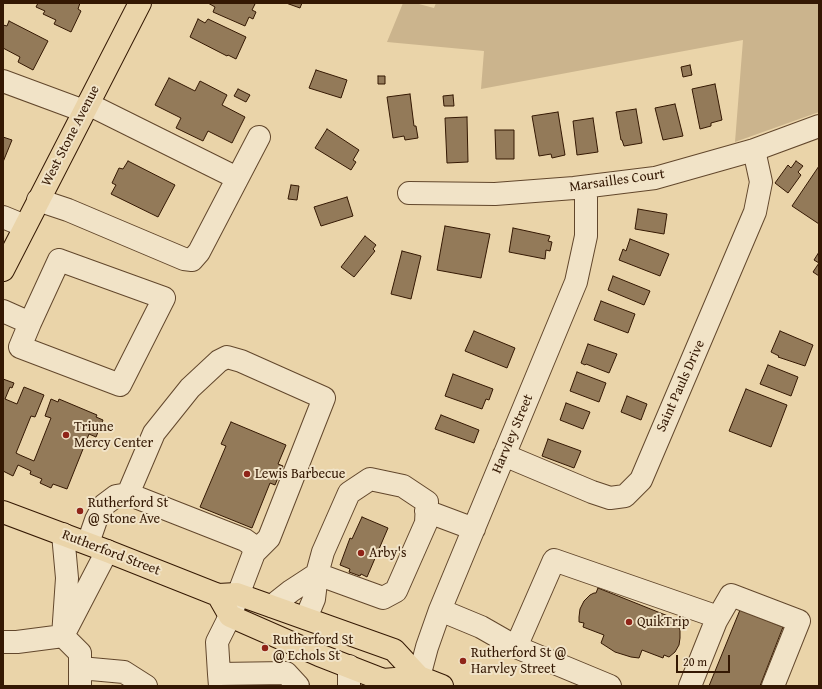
<!DOCTYPE html>
<html>
<head>
<meta charset="utf-8">
<style>
  body { margin:0 }
  #map { position:relative; width:822px; height:689px; overflow:hidden; background:#ead4a9; font-family:"Gentium Book Plus",serif }
  canvas { display:block }
  .frame { position:absolute; inset:0; border:4px solid #341803; pointer-events:none }
  .scale { position:absolute; left:676px; top:655px; width:54px; height:18px; box-sizing:border-box; border:2px solid #341803; border-top:0; padding-left:5px; font-size:12px; line-height:14px; white-space:nowrap; color:#341803; -webkit-text-stroke:3px #f1e3c7; paint-order:stroke }
</style>
</head>
<body>
<div id="map">
<canvas width="822" height="689"></canvas>
<div class="frame"></div>
<div class="scale">20 m</div>
</div>
<script>
const g = document.querySelector('canvas').getContext('2d');
g.lineJoin = 'round';
function fill(path, color) { g.fillStyle = color; g.fill(path, 'evenodd'); }
const shape = rows => new Path2D(rows.map(r => 'M' + r).join(''));
function strokePath(path, color, width, dash) { g.strokeStyle = color; g.lineWidth = width; g.lineCap = dash ? 'butt' : 'round'; g.setLineDash(dash || []); g.stroke(path); }
function label(font, color, halo, rows, align = 'center') {
  g.font = font + ' "Gentium Book Plus",serif'; g.lineWidth = 4; g.setLineDash([]); g.textBaseline = 'middle'; g.strokeStyle = halo; g.fillStyle = color; for (const [text, x, y, turn = 0] of rows) {
    g.save(); g.translate(x, y); g.rotate((+turn || 0) * Math.PI / 180); g.textAlign = isNaN(turn) ? turn : align; if (halo) g.strokeText(text, 0, 0); g.fillText(text, 0, 0); g.restore();
  }
}
const green = shape([
  [403,3,415,3,434,8,436,3,819,3,819,112,735,142,743,40,481,89,484,51,387,42]
]);
const building = shape([
  [38,3,80,3,78,9,81,11,71,32,54,24,56,20,43,14,45,11,36,7,38,3],
  [208,3,252,3,255,4,252,10,256,12,253,19,249,17,245,26,213,12,215,7,208,3],
  [286,3,302,3,300,8,286,3],
  [198,19,205,23,208,19,246,37,236,59,228,55,227,56,190,37,198,19],
  [9,21,48,41,33,70,18,62,20,57,3,48,3,25,7,26,9,21],
  [690,65,692,75,683,77,681,67,690,65],
  [316,70,347,80,341,98,309,88,316,70],
  [378,76,385,76,385,84,378,84,378,76],
  [169,78,195,91,200,81,227,95,222,105,245,117,232,143,208,131,203,141,176,128,181,118,155,105,169,78],
  [715,84,722,120,711,123,711,126,700,129,692,89,715,84],
  [238,89,250,95,246,102,234,96,238,89],
  [410,94,414,126,416,126,418,138,405,140,404,136,393,138,387,97,410,94],
  [453,95,454,106,444,106,443,96,453,95],
  [675,104,683,136,663,140,655,108,675,104],
  [636,109,642,143,624,146,622,140,621,140,616,112,636,109],
  [558,112,565,155,552,158,551,154,539,156,532,116,558,112],
  [467,117,468,162,447,163,445,118,467,117],
  [593,118,598,152,577,155,573,121,593,118],
  [327,129,359,150,353,160,356,162,351,170,315,148,327,129],
  [495,130,514,130,514,159,496,159,495,130],
  [3,137,12,140,3,162,3,137],
  [128,161,175,185,158,217,111,194,116,185,112,183,119,168,123,169,128,161],
  [796,161,803,166,798,172,801,175,788,193,775,183,788,165,791,168,796,161],
  [819,166,819,224,792,206,819,166],
  [291,185,299,186,297,200,288,199,291,185],
  [347,197,353,216,321,226,314,207,347,197],
  [638,209,667,214,664,234,635,229,638,209],
  [445,226,490,234,481,278,437,270,445,226],
  [513,228,550,236,548,241,552,242,550,251,546,250,545,259,509,252,513,228],
  [365,236,376,245,373,249,375,251,354,277,341,267,365,236],
  [630,239,669,254,660,276,619,260,623,249,626,251,630,239],
  [402,251,421,256,411,299,391,294,402,251],
  [819,252,819,263,814,260,819,252],
  [819,263,819,276,813,272,819,263],
  [613,276,650,291,644,305,608,290,613,276],
  [601,301,635,314,628,333,594,320,601,301],
  [474,331,515,348,507,368,465,351,474,331],
  [780,331,813,345,805,366,778,357,779,356,771,352,780,331],
  [588,344,617,354,609,373,586,364,585,365,581,363,588,344],
  [768,365,798,377,791,396,760,384,768,365],
  [577,372,606,383,599,402,570,391,577,372],
  [453,374,493,389,489,400,486,399,482,409,445,396,453,374],
  [3,379,14,383,12,388,10,387,5,399,17,404,24,387,44,395,35,417,31,416,16,453,20,455,34,461,51,418,45,416,51,399,58,402,59,399,97,415,96,417,103,420,96,437,89,434,67,489,53,484,51,488,40,483,42,479,30,474,31,471,18,465,13,476,3,471,3,379],
  [746,389,787,405,771,447,729,431,746,389],
  [627,396,647,404,641,420,621,412,627,396],
  [566,403,590,412,583,429,560,420,566,403],
  [441,415,479,430,474,443,435,429,441,415],
  [231,422,286,445,278,464,283,466,275,485,270,483,252,528,200,507,226,446,221,444,231,422],
  [548,439,581,451,574,468,542,456,548,439],
  [362,517,388,528,367,577,361,574,360,576,349,572,350,569,340,565,350,538,352,539,362,517],
  [598,588,678,620,676,626,678,626,680,630,680,638,679,645,675,652,669,657,664,655,663,658,642,650,639,658,631,657,615,652,601,643,604,635,583,627,584,623,579,622,579,617,580,609,584,601,590,595,594,593,596,593,598,588],
  [740,610,783,627,760,686,709,686,740,610]
]);
const minor = shape([
  [3,81,84,111],
  [88,104,237,178],
  [409,193,495,194,574,188,655,178,754,150,819,126],
  [38,200,68,210,184,259,192,260,199,252,259,137],
  [3,217,25,226],
  [59,260,164,298,120,385,20,347,30,323,59,260],
  [3,311,30,323],
  [504,455,592,492,610,498,625,496,641,480,755,212,761,182,754,150],
  [128,494,154,433,190,388,219,361,227,357,241,361,324,398,269,538,254,553],
  [426,511,474,529],
  [63,534,67,578,63,636],
  [88,543,96,520,104,505,116,496,128,494,245,540,252,545,254,553,230,616,217,642,219,674],
  [272,606,291,591,317,574,323,552,349,493,370,479,403,486,427,502,426,523,396,591,383,598,317,574,314,599,306,618],
  [440,610,481,627,516,647,610,686],
  [67,628,107,551],
  [3,642,17,642,63,636,80,653,80,686],
  [516,647,554,560,718,617],
  [349,666,349,686],
  [80,668,124,672,146,686],
  [419,677,427,647,440,610,576,282,586,236,586,187],
  [220,686,219,674,286,673,298,686],
  [690,686,716,621,731,595,799,621,773,686]
]);
const major = shape([
  [3,512,107,551,218,595,237,594,394,650,419,677,442,686],
  [218,595,230,616,319,655,383,680,419,677]
]);
const highway = shape([
  [3,270,140,3]
]);
const markers = [
  [66,435,4,"#8f2418"],
  [247,474,4,"#8f2418"],
  [80,511,4,"#8f2418"],
  [361,553,4,"#8f2418"],
  [629,622,4,"#8f2418"],
  [265,648,4,"#8f2418"],
  [463,661,4,"#8f2418"]
];
const streetNames = [
  ["West Stone Avenue",71,136,-63],
  ["Marsailles Court",617,181,-8],
  ["Saint Pauls Drive",681,386,-66],
  ["Harvley Street",513,434,-67],
  ["Rutherford Street",111,553,21]
];
const poiNames = [
  ["Triune",74,427],
  ["Mercy Center",74,443],
  ["Lewis Barbecue",255,474],
  ["Rutherford St",88,503],
  ["@ Stone Ave",88,519],
  ["Arby's",369,553],
  ["QuikTrip",637,622],
  ["Rutherford St",273,640],
  ["@ Echols St",273,656],
  ["Rutherford St @",471,653],
  ["Harvley Street",471,669]
];
fill(green, '#cbb48d');
fill(building, '#937a59');
strokePath(building, '#341803', 1);
strokePath(minor, '#62472c', 24);
strokePath(major, '#341803', 24);
strokePath(highway, '#341803', 24);
strokePath(minor, '#f1e3c7', 22);
strokePath(major, '#ead4a9', 22);
strokePath(highway, '#ead4a9', 22);
for (const [x, y, r, color] of markers) { const dot = new Path2D(); dot.arc(x, y, r, 0, 2 * Math.PI); g.fillStyle = color; g.fill(dot); strokePath(dot, '#f1e3c7', 1.5); }
label('14px', '#341803', '#f1e3c7', streetNames);
label('14px', '#341803', '#f1e3c7', poiNames, 'left');
</script>
</body>
</html>
